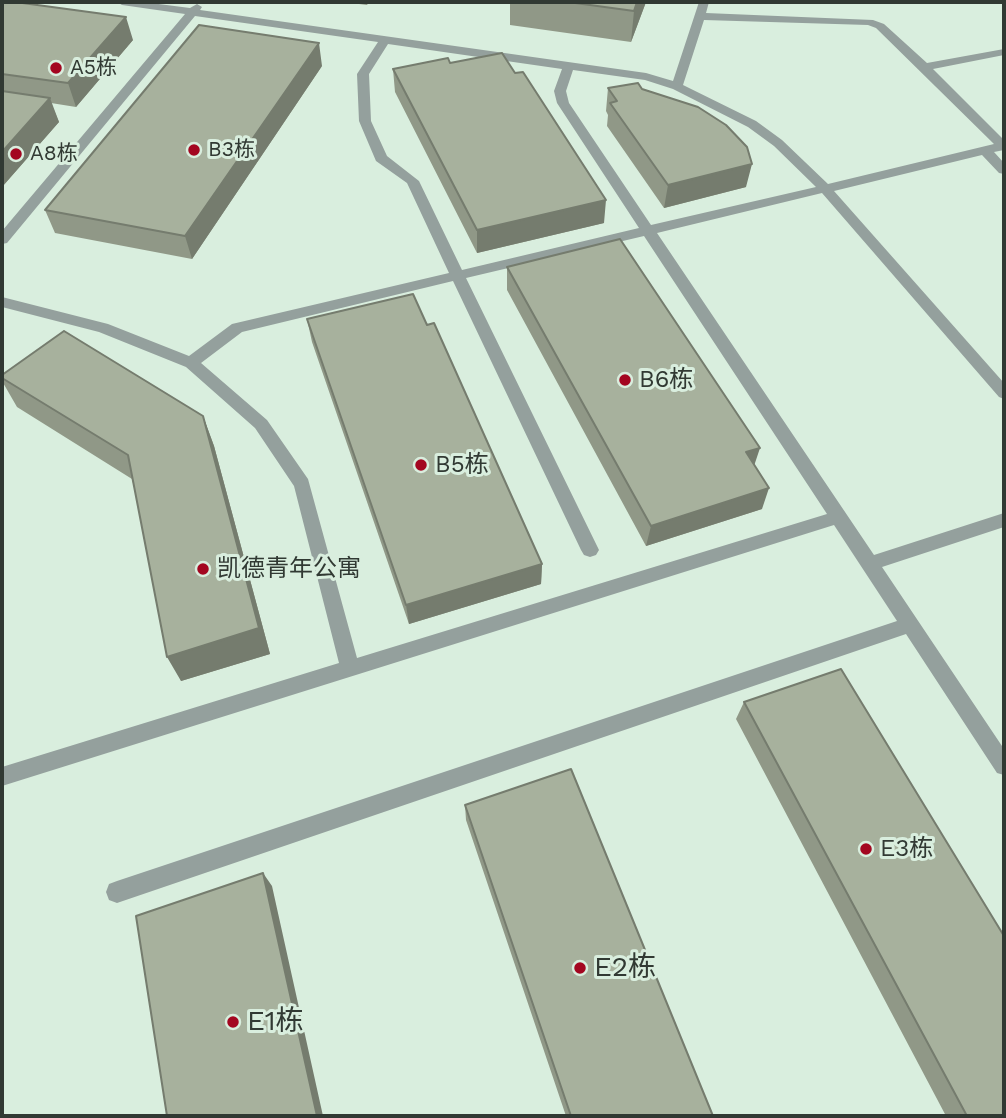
<!DOCTYPE html>
<html>
<head>
<meta charset="utf-8">
<style>
  body { margin:0 }
  #map { position:relative; width:1006px; height:1118px; overflow:hidden; background:#d9eede; font-family:"Work Sans",sans-serif }
  canvas { display:block }
  .frame { position:absolute; inset:0; border:4px solid #313933; pointer-events:none }
</style>
</head>
<body>
<div id="map">
<canvas width="1006" height="1118"></canvas>
<div class="frame"></div>
</div>
<script>
const g = document.querySelector('canvas').getContext('2d');
g.lineJoin = 'round';
const shape = rows => new Path2D(rows.map(r => 'M' + r).join(''));
function fill(path, color) { g.fillStyle = color; g.fill(path, 'evenodd'); }
function strokePath(path, color, width, dash) { g.strokeStyle = color; g.lineWidth = width; g.lineCap = dash ? 'butt' : 'round'; g.setLineDash(dash || []); g.stroke(path); }
function label(font, color, halo, rows, align = 'center') {
  g.font = font + ' "Work Sans","Noto Sans SC",sans-serif'; g.lineWidth = 6; g.setLineDash([]); g.textBaseline = 'middle'; g.strokeStyle = halo; g.fillStyle = color; for (const [text, x, y, turn = 0] of rows) {
    g.save(); g.translate(x, y); g.rotate((+turn || 0) * Math.PI / 180); g.textAlign = isNaN(turn) ? turn : align; if (halo) g.strokeText(text, 0, 0); g.fillText(text, 0, 0); g.restore();
  }
}
const minor = shape([
  [117,2,143,2,190,8,197,4,202,7,200,10,646,73,673,81,699,2,709,2,706,13,873,20,884,24,927,63,1004,49,1004,55,933,69,1004,140,1004,150,994,152,1004,163,1004,174,999,173,982,155,834,191,1004,383,1004,399,999,397,822,193,657,233,874,555,1004,513,1004,527,882,567,1004,749,1004,775,997,773,906,634,117,903,109,900,106,892,109,884,117,881,897,621,834,525,2,786,2,767,339,663,294,486,255,428,186,367,99,332,2,307,2,297,108,324,189,356,232,324,449,273,407,183,376,161,359,121,357,74,378,42,195,16,7,243,2,244,2,231,185,14,122,5,117,2],
  [704,20,868,25,876,28,994,144,828,184,782,140,756,121,683,85,704,20],
  [388,44,562,69,554,91,557,103,639,228,462,270,419,181,387,156,371,121,369,74,388,44],
  [573,70,645,80,673,89,748,127,774,146,816,187,651,225,569,103,566,91,573,70],
  [644,236,827,514,357,658,308,479,267,420,201,363,242,332,453,281,581,550,584,555,590,557,596,555,599,550,466,278,644,236]
]);
const wall = shape([
  [343,2,369,2,367,5],
  [510,2,646,2,631,42,510,25],
  [2,4,133,40,76,107,51,103,59,122,2,187],
  [450,63,604,223,477,253,395,92,393,69],
  [322,66,192,259,55,233,45,210],
  [608,88,746,187,664,208,607,126,608,115,606,111],
  [507,267,755,466,762,509,646,546,507,290],
  [307,319,427,325,542,564,541,584,409,624,312,342],
  [2,375,203,416,214,446,270,654,181,681,132,479,17,407,2,381],
  [744,702,1004,1116,946,1116,736,719],
  [465,805,713,1116,566,1116,466,820]
]);
const shadedWall = shape([
  [637,2,646,2,631,42,634,11],
  [126,17,133,40,76,107,68,83],
  [319,43,322,66,192,259,185,236],
  [50,98,59,122,2,187,2,152],
  [752,164,746,187,664,208,668,185],
  [606,200,604,223,477,253,477,230],
  [203,416,214,446,270,654,181,681,167,657],
  [760,448,753,469,746,452],
  [769,488,762,509,646,546,651,526],
  [542,564,541,584,409,624,406,605],
  [263,873,272,886,323,1116,317,1116]
]);
const building = shape([
  [4,2,15,2,126,17,68,83,2,74,2,4,4,2],
  [568,2,637,2,634,11,568,2],
  [199,25,319,43,185,236,45,210,199,25],
  [502,53,515,73,523,72,606,200,477,230,393,69,448,58,450,63,502,53],
  [638,83,642,89,698,107,726,125,747,147,752,164,668,185,610,103,617,101,608,88,638,83],
  [2,91,50,98,2,152,2,91],
  [620,239,760,448,746,452,769,488,651,526,507,267,620,239],
  [413,294,427,325,434,323,542,564,406,605,307,319,413,294],
  [64,331,203,416,259,628,167,657,128,455,2,378,2,375,64,331],
  [841,669,1004,936,1004,1116,967,1116,744,702,841,669],
  [571,769,713,1116,571,1116,465,805,571,769],
  [263,873,317,1116,167,1116,136,916,263,873]
]);
const markers = [
  [56,68,7,"#a30620"],
  [194,150,7,"#a30620"],
  [16,154,7,"#a30620"],
  [625,380,7,"#a30620"],
  [421,465,7,"#a30620"],
  [203,569,7,"#a30620"],
  [866,849,7,"#a30620"],
  [580,968,7,"#a30620"],
  [233,1022,7,"#a30620"]
];
const farPoinames = [
  ["A5栋",70,68],
  ["B3栋",208,150],
  ["A8栋",30,154]
];
const poiNames = [
  ["B6栋",639,380],
  ["B5栋",435,465],
  ["凯德青年公寓",217,569],
  ["E3栋",880,849]
];
const nearPoinames = [
  ["E2栋",594,968],
  ["E1栋",247,1022]
];
fill(minor, '#94a09d');
fill(wall, '#909887');
fill(shadedWall, '#757c6e');
fill(building, '#a7b19d');
strokePath(building, '#757c6e', 2);
for (const [x, y, r, color] of markers) { const dot = new Path2D(); dot.arc(x, y, r, 0, 2 * Math.PI); g.fillStyle = color; g.fill(dot); strokePath(dot, '#d9eede', 2.5); }
label('21px', '#313933', '#d9eede', farPoinames, 'left');
label('24px', '#313933', '#d9eede', poiNames, 'left');
label('28px', '#313933', '#d9eede', nearPoinames, 'left');
</script>
</body>
</html>
